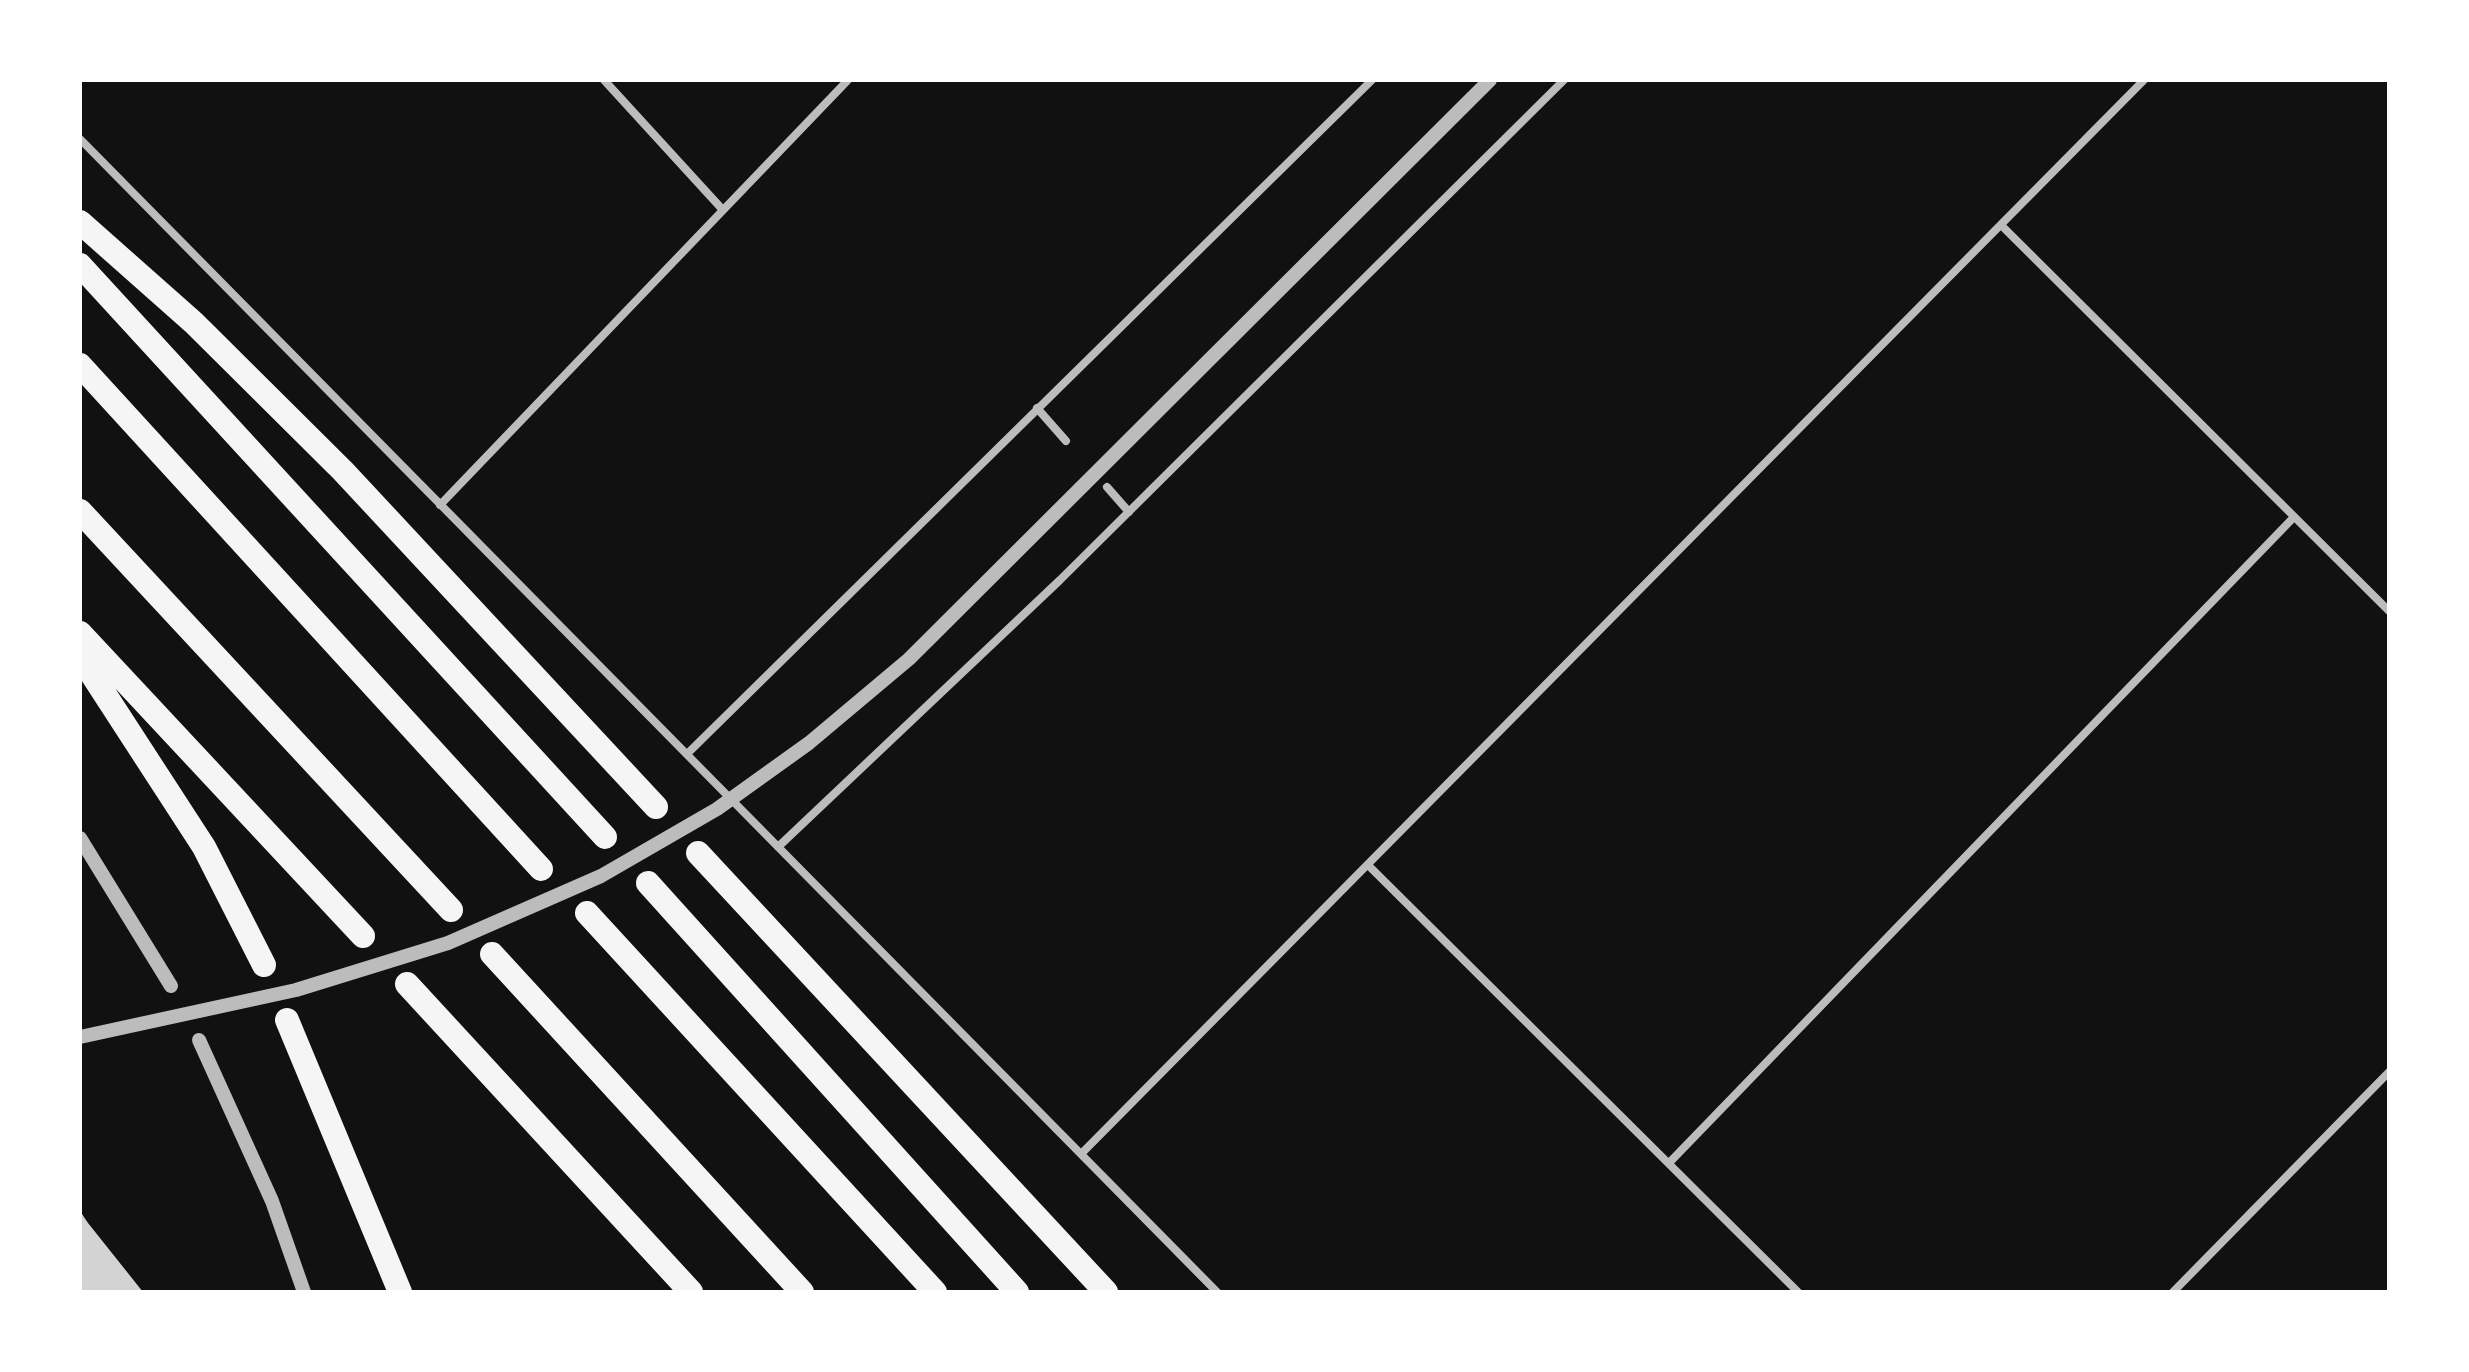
<!DOCTYPE html>
<html>
<head>
<meta charset="utf-8">
<style>
  body { margin:0 }
  #map { position:relative; width:2469px; height:1372px; overflow:hidden; background:#111; font-family:Poppins,sans-serif }
  canvas { display:block }
  .frame { position:absolute; inset:0; border:82px solid #fff; pointer-events:none }
</style>
</head>
<body>
<div id="map">
<canvas width="2469" height="1372"></canvas>
<div class="frame"></div>
</div>
<script>
const g = document.querySelector('canvas').getContext('2d');
g.lineJoin = 'round';
function fill(path, color) { g.fillStyle = color; g.fill(path, 'evenodd'); }
const shape = rows => new Path2D(rows.map(r => 'M' + r).join(''));
function strokePath(path, color, width, dash) { g.strokeStyle = color; g.lineWidth = width; g.lineCap = dash ? 'butt' : 'round'; g.setLineDash(dash || []); g.stroke(path); }
const building = shape([
  [80,1211,88,1223,143,1292,80,1292]
]);
const minor = shape([
  [604,80,722,209],
  [80,139,1217,1292],
  [2001,225,2389,611],
  [1037,408,1066,441],
  [1107,487,1129,512],
  [440,505,848,80],
  [687,754,1372,80],
  [778,847,1060,580,1564,80],
  [1368,865,1798,1292],
  [1081,1154,2144,80],
  [1669,1163,2294,517],
  [2173,1292,2389,1072]
]);
const tertiary = shape([
  [80,838,171,986],
  [80,1037,296,990,448,943,601,876,717,809,809,743,909,659,1490,80],
  [199,1040,272,1201,304,1292]
]);
const motorway = shape([
  [80,222,194,323,343,471,656,807],
  [80,265,605,837],
  [80,365,541,869],
  [80,511,451,910],
  [80,633,363,936],
  [80,656,204,847,264,965],
  [698,853,1106,1292],
  [648,883,1017,1292],
  [587,913,935,1292],
  [492,954,802,1292],
  [407,984,691,1292],
  [287,1020,400,1292]
]);
fill(building, '#d3d3d3');
strokePath(minor, '#bcbcbc', 8);
strokePath(tertiary, '#bcbcbc', 14);
strokePath(motorway, '#f5f5f5', 24);
</script>
</body>
</html>
